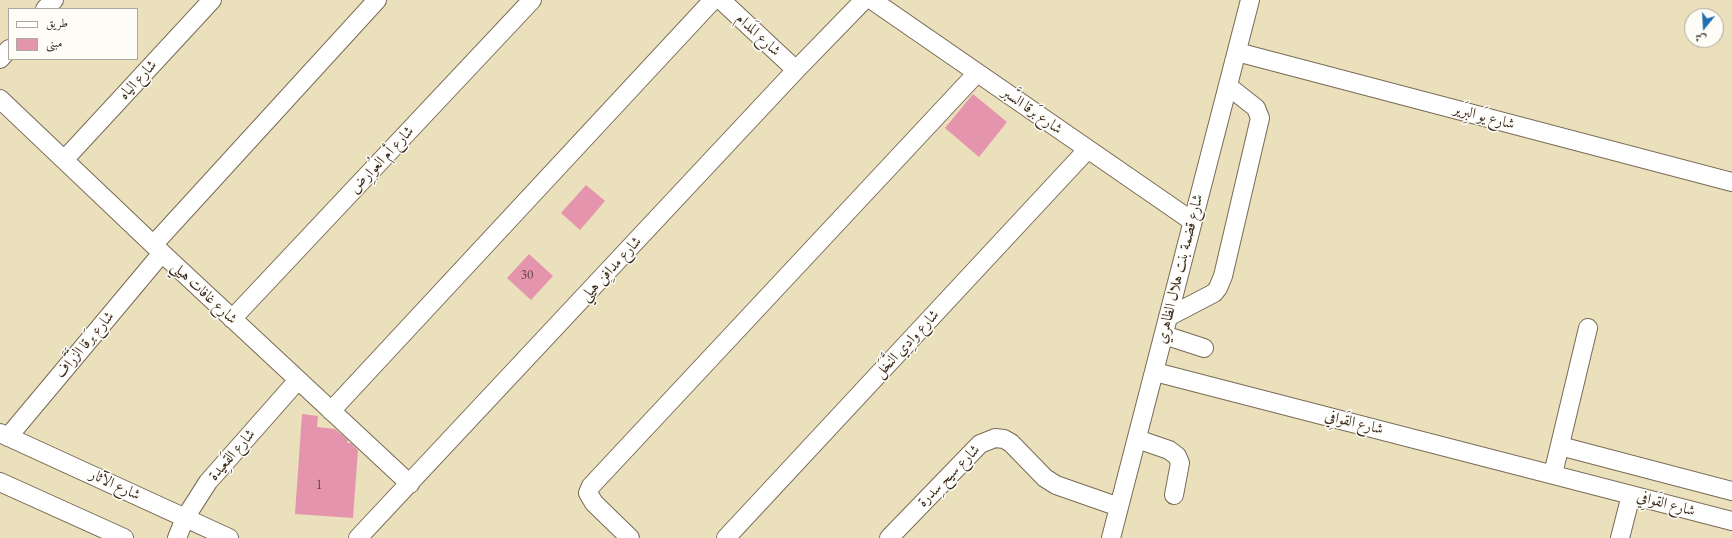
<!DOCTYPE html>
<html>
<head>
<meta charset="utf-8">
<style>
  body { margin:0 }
  #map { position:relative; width:1732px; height:538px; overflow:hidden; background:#ebe0bc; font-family:"EB Garamond",Amiri,serif }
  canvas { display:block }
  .legend { position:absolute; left:8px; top:8px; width:130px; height:52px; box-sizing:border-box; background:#fdfcf7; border:1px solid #afa8a0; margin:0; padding:5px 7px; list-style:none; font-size:12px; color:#3b2a1e }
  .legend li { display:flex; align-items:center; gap:8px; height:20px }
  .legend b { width:20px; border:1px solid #afa8a0 }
  .north { position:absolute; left:1684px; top:8px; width:40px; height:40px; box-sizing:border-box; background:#fdfcf7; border:1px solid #afa8a0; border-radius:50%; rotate:198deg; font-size:11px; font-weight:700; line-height:16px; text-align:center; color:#3b2a1e }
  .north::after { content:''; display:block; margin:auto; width:14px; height:18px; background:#1f6fb2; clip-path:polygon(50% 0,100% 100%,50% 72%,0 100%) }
</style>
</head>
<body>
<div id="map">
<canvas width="1732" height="538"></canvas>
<ul class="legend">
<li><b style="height:5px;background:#fff"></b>طريق</li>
<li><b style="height:11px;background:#e494ad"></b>مبنى</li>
</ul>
<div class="north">ش</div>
</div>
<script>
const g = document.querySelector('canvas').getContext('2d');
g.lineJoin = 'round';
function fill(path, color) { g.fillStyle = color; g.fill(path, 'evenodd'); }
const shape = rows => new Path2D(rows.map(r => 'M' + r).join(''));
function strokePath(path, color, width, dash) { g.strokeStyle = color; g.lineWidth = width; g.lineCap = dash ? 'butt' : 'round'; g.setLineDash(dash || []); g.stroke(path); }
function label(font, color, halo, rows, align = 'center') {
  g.font = font + ' "EB Garamond",Amiri,serif'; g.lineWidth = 3; g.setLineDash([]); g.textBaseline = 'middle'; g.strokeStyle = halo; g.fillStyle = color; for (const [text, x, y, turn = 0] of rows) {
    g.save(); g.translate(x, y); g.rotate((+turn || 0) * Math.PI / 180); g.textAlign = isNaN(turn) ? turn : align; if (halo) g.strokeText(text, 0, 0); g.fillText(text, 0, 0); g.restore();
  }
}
const building = shape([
  [973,94,1007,122,979,157,945,128],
  [586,185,605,201,580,230,561,213],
  [529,254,553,276,531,300,507,278],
  [302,414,318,416,317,427,335,429,348,440,347,443,351,443,358,450,353,518,295,514]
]);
const minor = shape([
  [721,0,796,70],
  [872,0,1192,221],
  [45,9,54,0],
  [1237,52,1732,182],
  [0,59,9,49],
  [0,99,162,253,410,484],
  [64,160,212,0],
  [154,244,377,0],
  [1168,317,1214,293,1218,288,1223,276,1260,118,1256,108,1228,86],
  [232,319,532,0],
  [1164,335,1204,348],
  [1155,372,1732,521],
  [331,411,713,0],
  [0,433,229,538],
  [8,437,162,253],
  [1137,439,1169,450,1177,456,1180,463,1174,495],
  [1560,446,1732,491],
  [1553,474,1588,328],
  [0,482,124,538],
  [177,538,185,518,208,482,298,380],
  [358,538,796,70,864,0],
  [630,538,594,503,588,493,591,486,977,73],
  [726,538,1088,149],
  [889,538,980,444,995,438,1004,439,1011,443,1045,478,1056,485,1119,507],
  [1111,538,1250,0],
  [1620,538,1631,495]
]);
const numberNames = [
  ["30",527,275],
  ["1",319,485]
];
const streetNames = [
  ["شارع المَدام",758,35,43],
  ["شارع الياه",138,80,-47],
  ["شارع بَرقا السَّبر",1032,111,35],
  ["شارع يَو البِرَير",1484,117,15],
  ["شارع أم العُوارِض",382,160,-47],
  ["شارع مدافِن هيلي",611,269,-47],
  ["شارع قضمة بنت هلال الظاهري",1180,269,-76],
  ["شارع غافات هيلي",204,293,43],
  ["شارع وادِي النَّخَل",907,344,-47],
  ["شارع بَرقا الزَّرَّاف",85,345,-50],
  ["شارع القَوافِي",1354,423,14],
  ["شارع القَعِيدة",232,455,-49],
  ["شارع سيح سِدرة",949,476,-45],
  ["شارع الآثار",115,485,25],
  ["شارع القَوافِي",1666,504,15]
];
fill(building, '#e494ad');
strokePath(minor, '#796a55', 20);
strokePath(minor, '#fff', 18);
label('13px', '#654442', null, numberNames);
label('15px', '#3b2a1e', '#fdfcf7', streetNames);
</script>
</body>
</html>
